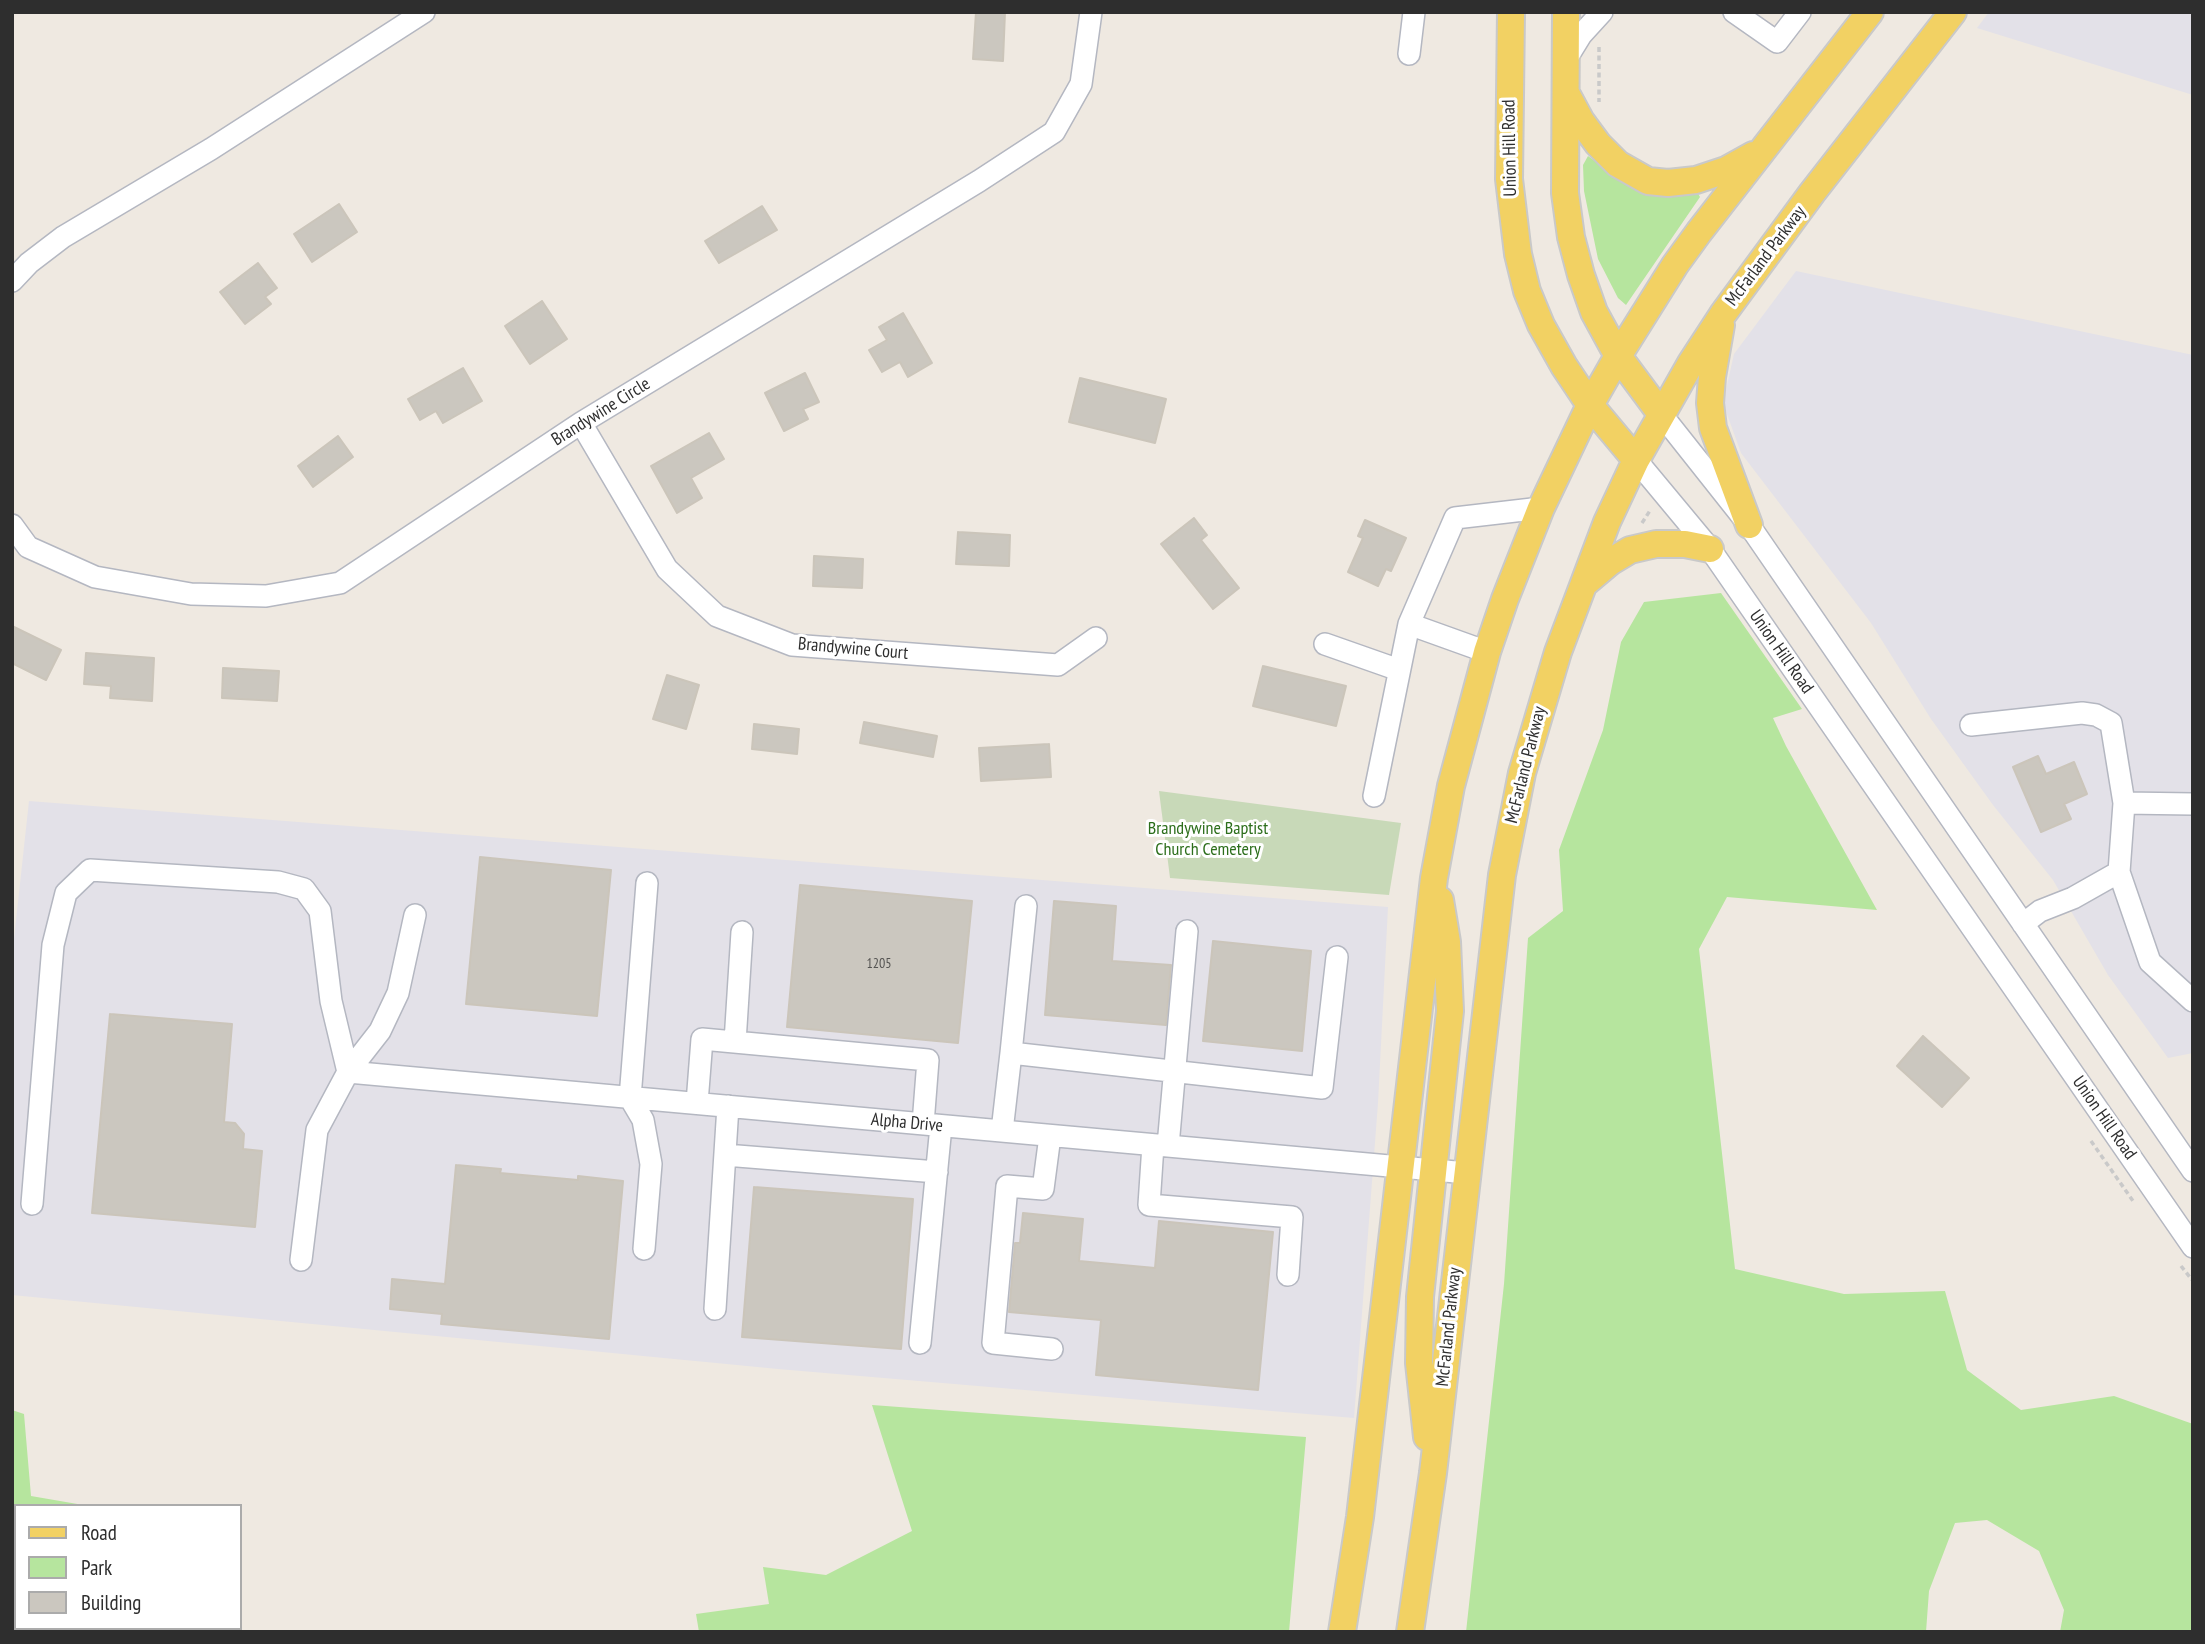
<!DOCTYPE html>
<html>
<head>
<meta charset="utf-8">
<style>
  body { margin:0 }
  #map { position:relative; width:2205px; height:1644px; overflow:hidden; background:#efe9e1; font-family:"PT Sans Narrow",sans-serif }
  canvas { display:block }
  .frame { position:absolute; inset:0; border:14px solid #2e2e2e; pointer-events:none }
  .legend { position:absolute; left:14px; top:1504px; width:228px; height:126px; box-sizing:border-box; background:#fff; border:2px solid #ababab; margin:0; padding:9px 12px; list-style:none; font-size:21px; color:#2e2e2e }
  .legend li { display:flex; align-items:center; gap:14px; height:35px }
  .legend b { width:35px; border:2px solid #ababab }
</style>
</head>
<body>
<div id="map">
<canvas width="2205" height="1644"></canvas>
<div class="frame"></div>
<ul class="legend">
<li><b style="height:9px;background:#f2d163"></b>Road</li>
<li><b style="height:19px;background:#b6e59e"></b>Park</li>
<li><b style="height:19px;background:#cbc7bf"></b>Building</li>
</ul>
</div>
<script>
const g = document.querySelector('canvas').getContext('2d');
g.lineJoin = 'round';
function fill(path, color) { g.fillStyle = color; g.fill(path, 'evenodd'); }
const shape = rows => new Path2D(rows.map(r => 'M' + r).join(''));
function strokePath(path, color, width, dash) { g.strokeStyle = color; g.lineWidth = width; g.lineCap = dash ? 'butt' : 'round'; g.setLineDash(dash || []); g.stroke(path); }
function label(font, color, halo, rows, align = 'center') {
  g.font = font + ' "PT Sans Narrow",sans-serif'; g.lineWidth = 6; g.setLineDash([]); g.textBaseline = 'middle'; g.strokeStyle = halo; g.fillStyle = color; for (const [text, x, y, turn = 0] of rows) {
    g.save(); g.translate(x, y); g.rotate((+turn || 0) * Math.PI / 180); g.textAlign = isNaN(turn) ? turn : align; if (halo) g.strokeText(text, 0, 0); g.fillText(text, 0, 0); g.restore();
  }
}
const industrial = shape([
  [1989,12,2193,12,2193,95,1977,28],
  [1796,271,2193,355,2193,1053,2168,1058,2108,975,2053,880,1993,805,1931,719,1871,623,1741,453,1723,403,1734,354],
  [29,801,1388,907,1378,1103,1354,1418,778,1369,12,1295,12,957]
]);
const green = shape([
  [1588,156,1620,179,1697,192,1700,197,1626,305,1618,298,1598,259,1584,191,1583,165],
  [1721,593,1802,709,1773,718,1786,746,1877,910,1727,897,1699,949,1735,1269,1844,1294,1945,1291,1967,1370,2021,1410,2114,1396,2193,1424,2193,1632,2060,1632,2064,1610,2039,1551,1987,1520,1955,1523,1929,1591,1926,1632,1466,1632,1504,1284,1528,938,1563,911,1559,850,1603,730,1621,642,1644,602],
  [872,1405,1306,1437,1289,1632,699,1632,696,1614,769,1604,763,1567,826,1575,912,1531],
  [12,1410,24,1414,31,1496,89,1506,16,1506,16,1628,222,1628,234,1632,12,1632]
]);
const cemetery = shape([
  [1159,791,1401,823,1389,895,1170,878]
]);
const building = shape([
  [976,12,1005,12,1003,61,973,59,976,12],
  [339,204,357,232,312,262,294,234,339,204],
  [762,206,777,230,719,263,705,241,762,206],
  [258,263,277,288,265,297,271,304,245,324,220,292,258,263],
  [542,301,567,339,530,364,505,326,542,301],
  [903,313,932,363,908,377,900,362,882,372,869,350,887,340,879,327,903,313],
  [463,368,482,401,443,423,436,411,420,420,408,399,463,368],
  [805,373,819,402,803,409,808,419,784,431,765,393,805,373],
  [1080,378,1166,399,1155,443,1069,422,1080,378],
  [709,433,724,459,691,478,702,498,677,513,651,466,709,433],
  [338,436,353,457,313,487,298,466,338,436],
  [1194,518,1207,535,1201,540,1239,588,1213,609,1161,544,1194,518],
  [1365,520,1406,538,1391,571,1386,569,1378,586,1348,572,1363,538,1358,536,1365,520],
  [958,532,1010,535,1009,566,956,564,958,532],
  [814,556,863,559,862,588,813,586,814,556],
  [12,626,61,650,46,680,12,663,12,626],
  [86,653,154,658,152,701,110,698,111,686,84,684,86,653],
  [1263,666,1346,686,1336,726,1253,706,1263,666],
  [223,668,279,671,277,701,222,698,223,668],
  [667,675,699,685,686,729,653,719,667,675],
  [864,722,937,736,933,757,860,743,864,722],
  [754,724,799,729,797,754,752,749,754,724],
  [1049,744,1051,777,981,781,979,748,1049,744],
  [2038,756,2046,774,2074,762,2087,794,2064,804,2071,819,2041,832,2013,767,2038,756],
  [480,857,611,870,597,1016,466,1004,480,857],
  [800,885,972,901,958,1043,787,1027,800,885],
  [1054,901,1116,906,1112,961,1171,965,1166,1025,1045,1015,1054,901],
  [1213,941,1311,951,1302,1051,1203,1041,1213,941],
  [110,1014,232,1024,224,1122,235,1123,244,1134,243,1149,262,1151,255,1227,92,1213,110,1014],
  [1923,1036,1969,1078,1942,1107,1897,1066,1923,1036],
  [456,1165,501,1169,500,1173,578,1180,578,1176,623,1181,609,1339,441,1324,442,1314,390,1309,392,1279,445,1284,456,1165],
  [754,1187,913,1199,901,1349,742,1337,754,1187],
  [1023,1213,1083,1219,1079,1261,1155,1268,1159,1221,1273,1232,1258,1390,1096,1375,1101,1320,1009,1312,1015,1243,1020,1243,1023,1213]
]);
const path = shape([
  [1599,47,1599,102],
  [1642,523,1651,509],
  [2091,1141,2133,1201],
  [2181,1266,2193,1281]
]);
const minor = shape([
  [1734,12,1777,42,1800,12],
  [1409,54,1414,12],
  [1565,61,1581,35,1602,12],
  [12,281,29,263,63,237,211,149,424,12],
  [1661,414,1749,525,2193,1171],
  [581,423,667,569,717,616,792,645,1058,665,1096,638],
  [1636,460,1710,549,2193,1247],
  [12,525,28,547,95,577,191,594,266,596,340,583,581,423,979,181,1054,132,1081,84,1091,12],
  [1409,624,1487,652],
  [1325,644,1399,670],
  [1971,725,2082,713,2096,715,2111,723,2124,803],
  [1374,796,1409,624,1455,518,1541,508],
  [2119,872,2150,962,2193,1001],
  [2023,924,2040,911,2073,898,2119,872,2124,803,2193,804],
  [735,1042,742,932],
  [1011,1053,1026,906],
  [348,1072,1467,1173],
  [697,1103,702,1039,928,1060,923,1124],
  [1002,1131,1011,1053,1322,1088,1337,957],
  [1050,1136,1043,1189,1007,1186,993,1343,1052,1349],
  [1153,1145,1149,1205,1292,1217,1288,1275],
  [1168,1146,1187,931],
  [725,1155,937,1172],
  [32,1204,53,945,66,893,90,870,278,882,304,889,320,911,331,1001,348,1072],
  [644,1249,651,1164,643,1120,630,1098,647,883],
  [301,1260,317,1130,348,1072,380,1031,398,993,415,915],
  [715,1309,728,1106],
  [920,1343,941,1126]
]);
const major = shape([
  [1511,12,1509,179,1518,254,1527,291,1541,325,1564,366,1590,405,1636,460],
  [1566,12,1565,193,1571,237,1581,275,1594,312,1618,356,1661,414],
  [1566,93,1581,121,1598,144,1618,164,1648,181,1668,183,1696,180,1726,170,1753,155],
  [1721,325,1712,377,1710,403,1713,428,1749,525],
  [1585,583,1610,562,1630,550,1656,544,1685,544,1710,549],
  [1427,1437,1419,1363,1420,1297,1450,1011,1447,942,1440,900],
  [1342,1632,1360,1517,1434,878,1451,786,1487,652,1505,599,1541,508,1590,405,1618,356,1675,265,1699,232,1870,12],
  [1410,1632,1433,1473,1502,875,1522,773,1558,652,1607,522,1636,460,1691,363,1723,314,1812,193,1953,12]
]);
const numberNames = [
  ["1205",879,964]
];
const streetNames = [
  ["Union Hill Road",1510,148,-91],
  ["McFarland Parkway",1766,256,-53],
  ["Brandywine Circle",601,412,-32],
  ["Brandywine Court",853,649,5],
  ["Union Hill Road",1781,652,55],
  ["McFarland Parkway",1526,765,-76],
  ["Union Hill Road",2104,1118,55],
  ["Alpha Drive",907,1123,5],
  ["McFarland Parkway",1449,1327,-84]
];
const parkNames = [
  ["Brandywine Baptist",1208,829],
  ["Church Cemetery",1208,850]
];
fill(industrial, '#e3e1e8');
fill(green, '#b6e59e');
fill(cemetery, '#c8d9b8');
fill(building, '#cbc7bf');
strokePath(building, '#cbc5ba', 2);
strokePath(minor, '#b4b7c1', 24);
strokePath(major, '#c9c9c9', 30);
strokePath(path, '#c9c9c9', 3.5, [5, 3.5]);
strokePath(minor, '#fff', 21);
strokePath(major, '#f2d163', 26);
label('14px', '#555452', null, numberNames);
label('18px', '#2e2e2e', '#fff', streetNames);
label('18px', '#2c6e1b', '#fff', parkNames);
</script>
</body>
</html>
